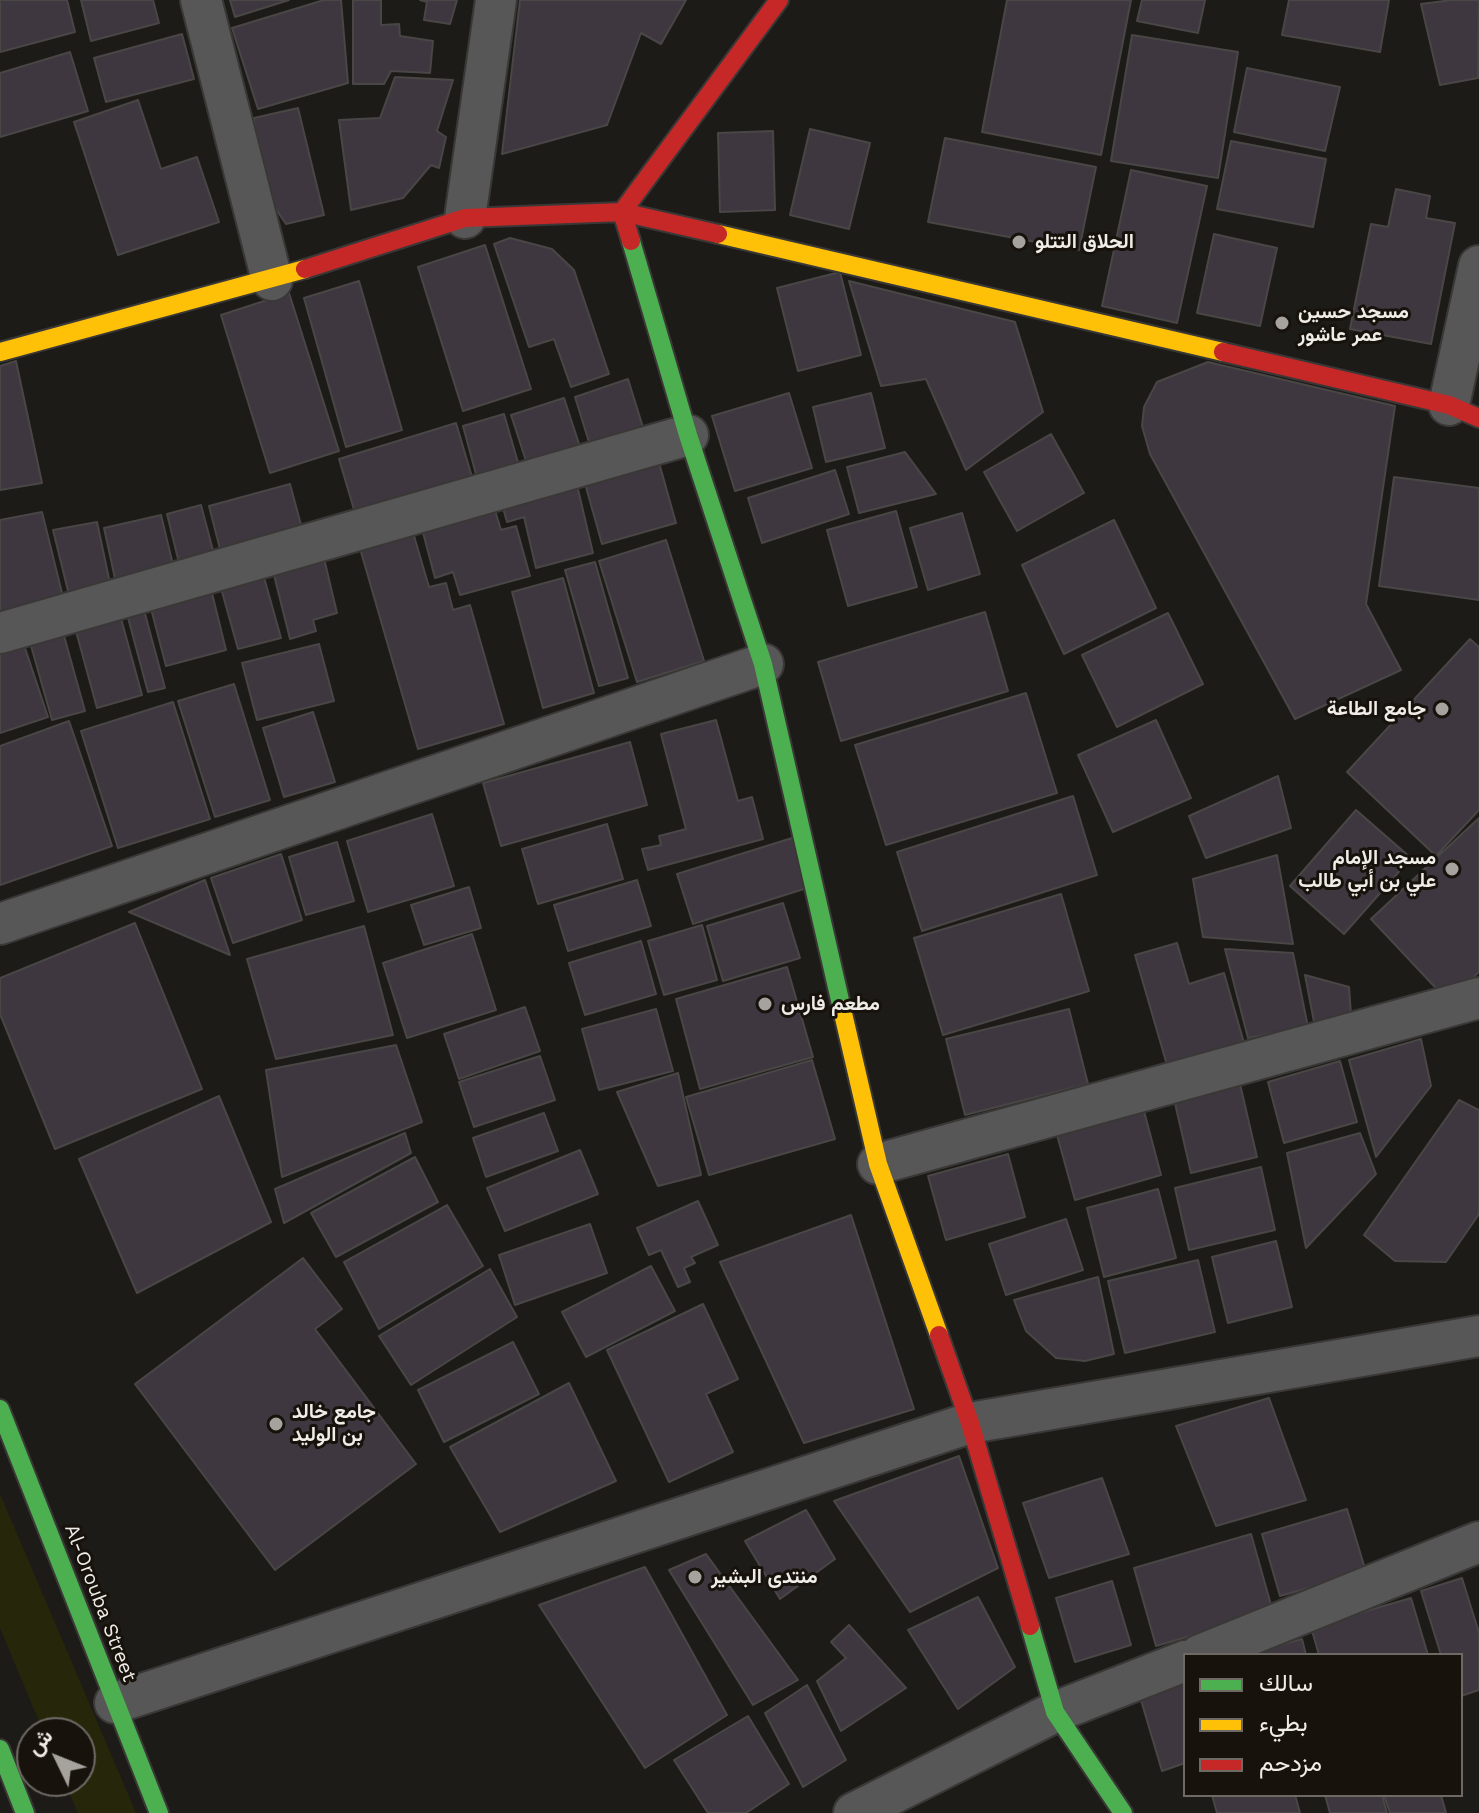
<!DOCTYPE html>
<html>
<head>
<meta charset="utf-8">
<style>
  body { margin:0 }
  #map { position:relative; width:1479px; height:1813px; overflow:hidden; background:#1d1b18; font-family:"Work Sans",Vazirmatn,sans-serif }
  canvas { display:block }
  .legend { position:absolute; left:1183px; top:1653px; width:280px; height:144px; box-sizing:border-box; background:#17120c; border:2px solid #6e6964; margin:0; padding:10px 14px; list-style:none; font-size:24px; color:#f0ece8 }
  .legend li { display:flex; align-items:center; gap:16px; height:40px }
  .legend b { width:40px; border:2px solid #6e6964 }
  .north { position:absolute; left:16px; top:1717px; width:80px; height:80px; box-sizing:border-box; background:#17120c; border:2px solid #6e6964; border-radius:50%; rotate:313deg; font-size:22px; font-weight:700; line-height:32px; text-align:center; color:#f0ece8 }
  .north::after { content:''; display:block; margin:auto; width:28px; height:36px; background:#a6a39f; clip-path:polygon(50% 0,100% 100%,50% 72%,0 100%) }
</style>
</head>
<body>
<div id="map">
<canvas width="1479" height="1813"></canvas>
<ul class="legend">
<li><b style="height:10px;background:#4caf50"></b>سالك</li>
<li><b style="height:10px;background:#ffc107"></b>بطيء</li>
<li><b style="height:10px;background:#c62828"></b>مزدحم</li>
</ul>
<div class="north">ش</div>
</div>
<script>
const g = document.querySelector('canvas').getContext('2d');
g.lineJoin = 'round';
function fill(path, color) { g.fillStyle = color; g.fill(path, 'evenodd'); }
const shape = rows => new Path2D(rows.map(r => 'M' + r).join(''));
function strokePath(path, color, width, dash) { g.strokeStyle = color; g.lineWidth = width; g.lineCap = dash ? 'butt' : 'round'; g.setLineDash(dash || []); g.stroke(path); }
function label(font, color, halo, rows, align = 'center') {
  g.font = font + ' "Work Sans",Vazirmatn,sans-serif'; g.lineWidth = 6; g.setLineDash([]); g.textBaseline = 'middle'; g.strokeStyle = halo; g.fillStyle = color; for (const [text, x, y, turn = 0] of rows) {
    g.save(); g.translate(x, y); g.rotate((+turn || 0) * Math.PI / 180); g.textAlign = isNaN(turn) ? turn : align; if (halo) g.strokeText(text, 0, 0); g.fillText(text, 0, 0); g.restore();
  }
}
const green = shape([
  [0,1494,136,1813,78,1813,64,1781,80,1781,80,1733,44,1733,0,1628]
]);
const building = shape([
  [0,0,67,0,75,32,0,52,0,0],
  [81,0,153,0,159,23,91,41,81,0],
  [230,0,289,0,235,17,230,0],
  [324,0,341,0,348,83,258,109,232,28,324,0],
  [353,0,381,0,381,25,399,24,400,36,433,41,430,73,391,71,384,84,353,84,353,0],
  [420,0,457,0,450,24,424,20,427,2,420,0],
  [520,0,686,0,661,44,641,33,607,125,502,154,520,0],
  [1007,0,1131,0,1101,155,982,132,1007,0],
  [1142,0,1205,0,1198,33,1137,21,1142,0],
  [1289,0,1389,0,1380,52,1282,35,1289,0],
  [1452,0,1479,0,1478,78,1440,85,1421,4,1452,0],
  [182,34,194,79,106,102,94,58,182,34],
  [1132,35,1238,52,1218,178,1111,161,1132,35],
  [70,52,88,111,0,137,0,73,70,52],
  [1247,68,1340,87,1325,151,1234,132,1247,68],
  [395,77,453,80,437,131,446,137,439,168,431,165,403,198,351,210,339,120,380,118,395,77],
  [138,100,161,169,197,157,219,222,118,255,74,122,138,100],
  [298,108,324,215,286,224,258,183,254,118,298,108],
  [810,129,870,143,849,229,790,215,810,129],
  [773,131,775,210,720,212,718,133,773,131],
  [945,138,1096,167,1079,250,928,222,945,138],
  [1231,141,1326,159,1313,227,1217,209,1231,141],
  [1131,170,1207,186,1177,323,1102,306,1131,170],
  [1396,189,1430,196,1426,218,1455,223,1431,344,1350,329,1371,224,1388,227,1396,189],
  [1214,234,1277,248,1260,326,1197,313,1214,234],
  [510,238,552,249,574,270,609,374,571,387,554,339,529,347,494,244,510,238],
  [485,245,531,389,463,411,418,267,485,245],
  [840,272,861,355,798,371,777,288,840,272],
  [359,281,402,430,346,447,304,298,359,281],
  [849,281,1015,322,1043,412,966,470,926,379,881,386,849,281],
  [289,293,339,451,270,473,221,315,289,293],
  [16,361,42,483,0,490,0,366,16,361],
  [1208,362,1395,406,1366,604,1401,670,1295,719,1150,454,1142,426,1144,407,1157,382,1208,362],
  [628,379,646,437,593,455,575,397,628,379],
  [789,393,812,468,735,491,712,416,789,393],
  [871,393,885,448,826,462,813,407,871,393],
  [564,398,582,453,529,470,511,415,564,398],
  [504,414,519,466,477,478,463,426,504,414],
  [456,423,472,477,355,513,339,459,456,423],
  [1051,434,1084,493,1017,531,984,472,1051,434],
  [905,452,936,494,859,513,847,467,905,452],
  [658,459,676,523,602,544,584,480,658,459],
  [835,470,849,514,762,543,748,498,835,470],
  [1394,477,1479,488,1479,600,1379,586,1394,477],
  [290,484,304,536,222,557,209,506,290,484],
  [577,485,593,553,536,568,524,517,507,522,502,504,577,485],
  [493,504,501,530,516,526,530,576,460,595,453,572,435,578,421,525,493,504],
  [201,505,215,558,180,567,167,514,201,505],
  [896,511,917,587,848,606,827,530,896,511],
  [42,512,63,597,0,617,0,520,42,512],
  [962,513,980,574,928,590,910,528,962,513],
  [161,515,174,569,116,583,104,528,161,515],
  [1114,520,1156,608,1064,654,1022,565,1114,520],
  [97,522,111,588,70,599,53,530,97,522],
  [412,529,429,587,446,583,453,610,470,605,504,724,418,749,359,545,412,529],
  [666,540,704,661,637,682,599,561,666,540],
  [323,554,337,613,313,620,316,631,290,639,272,567,323,554],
  [595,562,628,678,599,686,565,570,595,562],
  [262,570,281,638,238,649,219,581,262,570],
  [563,578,594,693,543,708,512,592,563,578],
  [210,585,226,650,166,666,149,601,210,585],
  [144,610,165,688,148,692,127,614,144,610],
  [119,611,142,695,97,708,74,624,119,611],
  [985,612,1008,691,841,741,818,662,985,612],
  [1168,613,1203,684,1117,727,1082,655,1168,613],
  [61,625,85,711,52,720,28,635,61,625],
  [20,633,48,717,0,733,0,639,20,633],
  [1470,639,1479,647,1479,810,1436,856,1347,772,1470,639],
  [319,644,334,701,257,720,242,663,319,644],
  [234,684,270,800,215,817,178,701,234,684],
  [1026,693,1057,793,886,845,855,745,1026,693],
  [173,702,210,819,118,848,81,731,173,702],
  [313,712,335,782,284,797,263,728,313,712],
  [716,720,738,801,752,797,763,839,648,870,642,849,661,845,659,836,686,829,661,734,716,720],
  [1156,720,1191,798,1113,832,1078,755,1156,720],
  [69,721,112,846,0,885,0,746,69,721],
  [630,742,647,805,501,846,483,783,630,742],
  [1278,776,1291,828,1206,858,1189,816,1278,776],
  [1073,796,1097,875,922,931,897,852,1073,796],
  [1356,810,1411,858,1344,934,1290,886,1356,810],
  [432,814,454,886,368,912,347,841,432,814],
  [1479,818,1479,972,1448,1001,1371,919,1479,818],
  [607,824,623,879,538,904,522,849,607,824],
  [792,838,807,888,693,924,677,874,792,838],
  [337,842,354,901,306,915,289,857,337,842],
  [281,854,302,920,233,943,211,878,281,854],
  [1277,855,1293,944,1203,937,1193,879,1277,855],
  [205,880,230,955,129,912,205,880],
  [637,880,651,926,568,951,554,905,637,880],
  [469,887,481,928,424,945,411,905,469,887],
  [1061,894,1089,991,943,1035,914,938,1061,894],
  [783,903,800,958,723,981,707,926,783,903],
  [135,923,202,1089,55,1149,0,1014,0,978,135,923],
  [702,925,717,980,664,995,648,941,702,925],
  [364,926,393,1035,276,1059,247,959,364,926],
  [472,934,496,1010,407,1038,383,963,472,934],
  [641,941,656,994,585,1015,569,963,641,941],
  [1177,943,1189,984,1224,973,1244,1043,1167,1065,1135,955,1177,943],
  [1225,949,1293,953,1308,1027,1248,1038,1225,949],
  [787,967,813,1057,700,1089,676,999,787,967],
  [1305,975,1349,987,1351,1015,1315,1027,1305,975],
  [525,1007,540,1051,459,1079,444,1034,525,1007],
  [656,1009,673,1071,599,1090,582,1029,656,1009],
  [1069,1009,1088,1084,965,1115,946,1039,1069,1009],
  [1421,1039,1431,1086,1376,1157,1349,1060,1421,1039],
  [396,1045,422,1122,282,1177,266,1070,396,1045],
  [540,1056,555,1100,474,1127,459,1082,540,1056],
  [812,1060,835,1139,709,1175,686,1097,812,1060],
  [1340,1061,1357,1122,1284,1143,1268,1082,1340,1061],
  [678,1073,701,1175,658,1186,617,1092,678,1073],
  [1240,1084,1257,1157,1191,1173,1174,1099,1240,1084],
  [219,1096,271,1222,137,1293,79,1159,219,1096],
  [1459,1100,1479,1110,1479,1214,1446,1262,1395,1261,1364,1235,1459,1100],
  [1144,1111,1161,1175,1075,1200,1057,1135,1144,1111],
  [544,1113,558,1151,486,1177,473,1138,544,1113],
  [405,1133,411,1153,284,1223,275,1189,405,1133],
  [1360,1133,1376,1174,1306,1248,1287,1153,1360,1133],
  [580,1150,598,1194,505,1231,487,1188,580,1150],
  [1008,1154,1025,1217,946,1240,928,1176,1008,1154],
  [415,1157,438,1202,336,1257,311,1213,415,1157],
  [1261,1167,1275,1230,1189,1250,1175,1188,1261,1167],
  [1158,1189,1176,1258,1104,1277,1087,1208,1158,1189],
  [698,1201,718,1245,691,1257,695,1263,684,1268,690,1282,678,1287,661,1250,649,1255,637,1228,698,1201],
  [447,1205,483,1266,379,1329,344,1262,447,1205],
  [851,1215,914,1409,804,1443,720,1262,851,1215],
  [1066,1219,1083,1270,1006,1295,989,1244,1066,1219],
  [590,1224,607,1273,515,1305,499,1255,590,1224],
  [1276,1241,1292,1307,1228,1323,1212,1257,1276,1241],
  [303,1258,342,1309,315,1329,416,1464,275,1570,135,1384,303,1258],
  [1198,1260,1215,1332,1125,1353,1108,1281,1198,1260],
  [651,1266,675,1311,586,1357,562,1312,651,1266],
  [490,1269,517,1317,411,1385,379,1336,490,1269],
  [1098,1277,1114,1354,1085,1361,1056,1358,1026,1331,1014,1300,1098,1277],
  [703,1304,738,1379,706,1394,733,1452,669,1482,607,1350,703,1304],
  [513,1342,539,1394,444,1442,418,1390,513,1342],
  [569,1383,616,1481,500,1532,450,1447,569,1383],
  [1269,1398,1306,1500,1216,1526,1176,1426,1269,1398],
  [959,1456,998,1568,910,1612,834,1501,959,1456],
  [1102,1478,1129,1554,1049,1578,1023,1503,1102,1478],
  [1347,1509,1366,1572,1280,1596,1262,1534,1347,1509],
  [806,1510,835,1559,780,1599,745,1541,806,1510],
  [1251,1534,1273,1612,1156,1646,1134,1568,1251,1534],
  [706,1554,798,1680,753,1705,669,1570,706,1554],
  [645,1567,727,1715,645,1768,539,1605,645,1567],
  [1462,1578,1479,1633,1479,1690,1461,1696,1461,1655,1441,1655,1421,1591,1462,1578],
  [1112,1581,1131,1645,1075,1662,1056,1598,1112,1581],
  [978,1597,1015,1667,958,1709,908,1630,978,1597],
  [1411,1598,1428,1655,1319,1655,1311,1627,1411,1598],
  [849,1625,906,1688,841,1731,817,1681,846,1658,831,1642,849,1625],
  [1302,1639,1306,1655,1244,1655,1302,1639],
  [1185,1676,1185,1763,1162,1771,1138,1690,1185,1676],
  [807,1685,846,1760,803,1787,765,1713,807,1685],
  [748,1716,789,1784,746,1813,708,1813,674,1760,748,1716],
  [1212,1795,1295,1795,1300,1813,1217,1813,1212,1795],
  [1325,1795,1382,1795,1387,1813,1330,1813,1325,1795],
  [1384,1795,1441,1795,1446,1813,1390,1813,1384,1795]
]);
const street = shape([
  [201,0,272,280],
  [465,218,496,0],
  [1449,405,1479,266],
  [0,633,688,435],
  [0,924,763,664],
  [878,1164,1479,998],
  [1200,1655,1479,1542],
  [115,1703,970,1423,1479,1336],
  [854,1813,1055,1712,1185,1661]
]);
const fast = shape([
  [631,241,688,435,763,664,842,1009],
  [0,1409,159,1813],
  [1030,1626,1055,1712,1123,1813],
  [0,1749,25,1813]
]);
const slow = shape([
  [718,234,1223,352],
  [0,352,305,269],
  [842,1009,878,1164,939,1335]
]);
const jam = shape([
  [631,241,622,212,779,0],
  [305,269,465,218,622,212,718,234],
  [1223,352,1449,405,1479,418],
  [939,1335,970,1423,1030,1626]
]);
const markers = [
  [1019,242,8,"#a6a39f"],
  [1282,323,8,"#a6a39f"],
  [1442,709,8,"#a6a39f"],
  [1452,869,8,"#a6a39f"],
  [765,1004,8,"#a6a39f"],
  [276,1424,8,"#a6a39f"],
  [695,1577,8,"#a6a39f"]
];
const poiNames = [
  ["الحلاق التتلو",1035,242],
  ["مسجد حسين",1298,312],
  ["عمر عاشور",1298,335],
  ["جامع الطاعة",1426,709,"right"],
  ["مسجد الإمام",1436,858,"right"],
  ["علي بن أبي طالب",1436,881,"right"],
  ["مطعم فارس",781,1004],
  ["جامع خالد",292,1412],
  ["بن الوليد",292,1435],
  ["منتدى البشير",711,1577]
];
const streetNames = [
  ["Al-Orouba Street",100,1603,69]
];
fill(green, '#26270a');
fill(building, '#3f373f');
strokePath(building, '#494646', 2);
strokePath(street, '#3a3836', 44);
strokePath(fast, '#3a3836', 22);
strokePath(slow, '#3a3836', 22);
strokePath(jam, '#3a3836', 22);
strokePath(street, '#585757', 40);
strokePath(fast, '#4caf50', 18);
strokePath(slow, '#ffc107', 18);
strokePath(jam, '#c62828', 18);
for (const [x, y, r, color] of markers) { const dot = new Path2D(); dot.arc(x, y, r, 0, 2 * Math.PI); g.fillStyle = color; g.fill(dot); strokePath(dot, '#17120c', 3); }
label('bold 20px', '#f0ece8', '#17120c', poiNames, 'left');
label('20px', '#f0ece8', '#17120c', streetNames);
</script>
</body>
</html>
